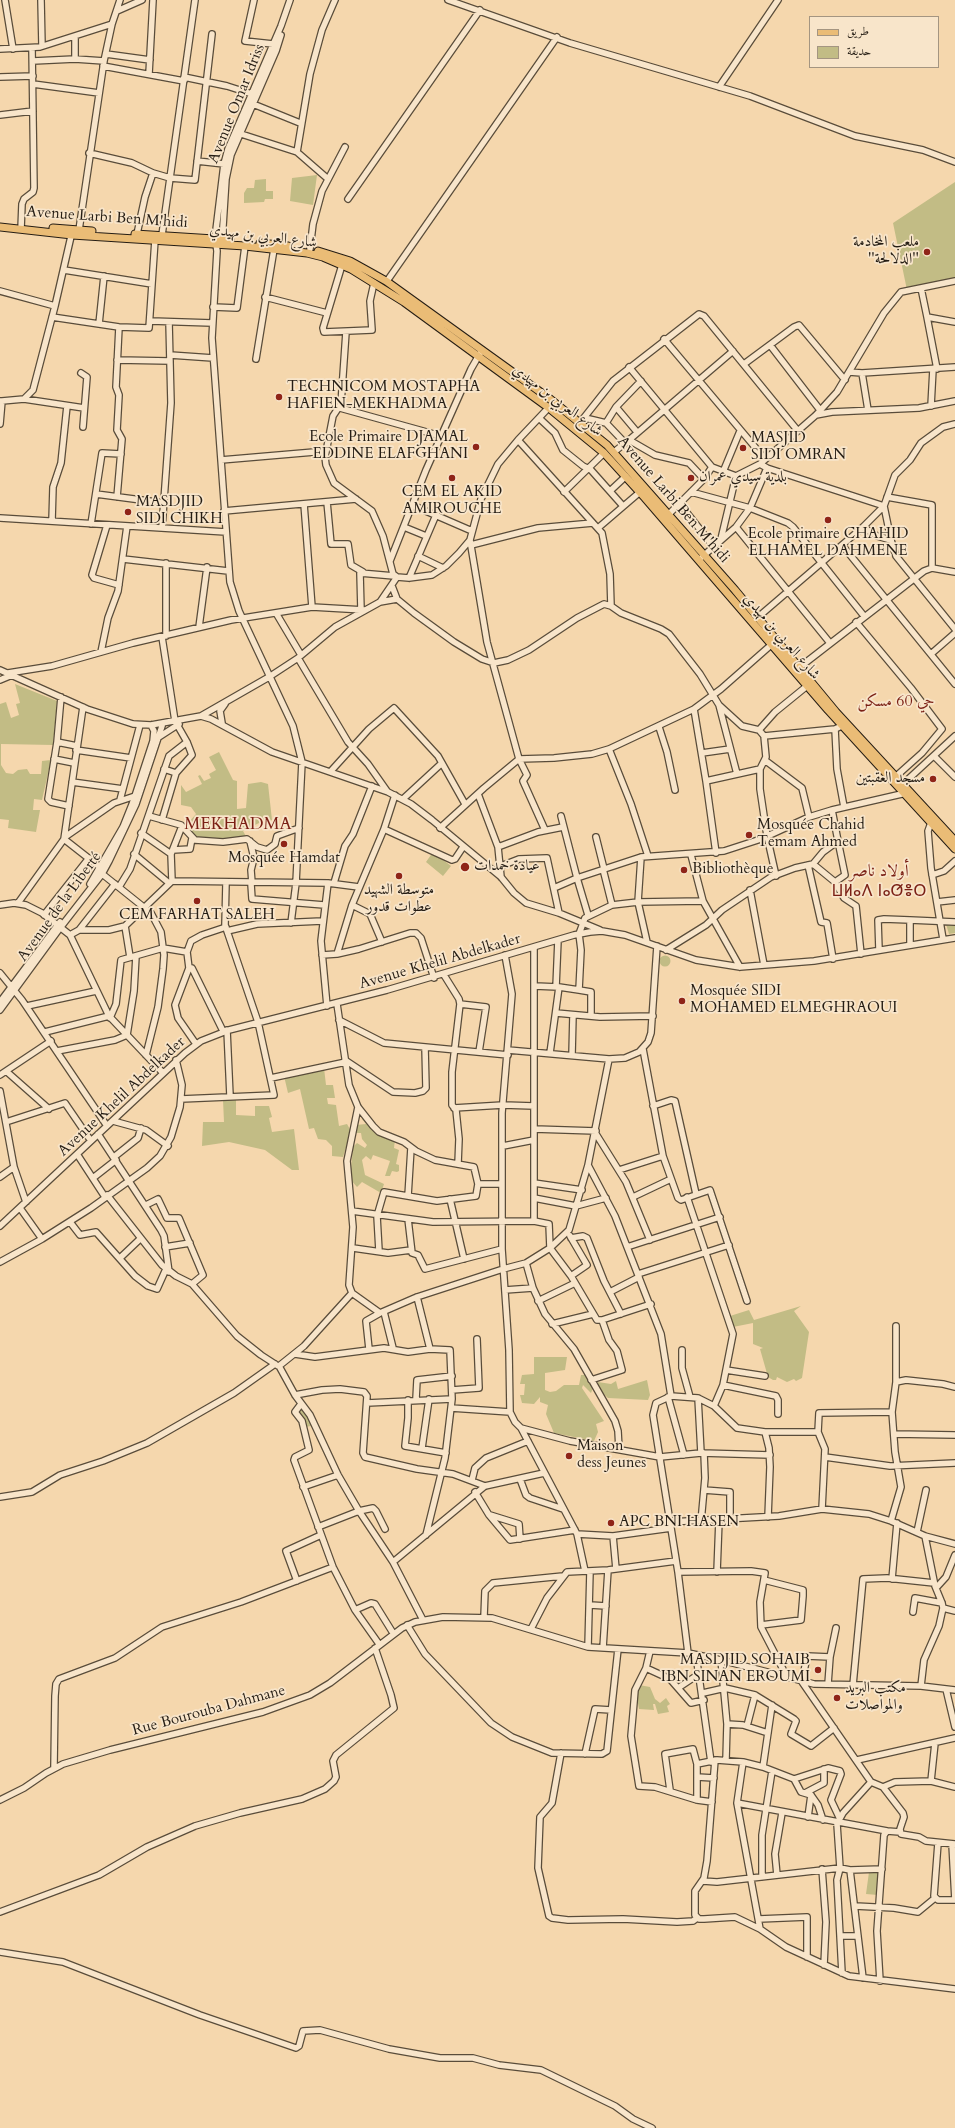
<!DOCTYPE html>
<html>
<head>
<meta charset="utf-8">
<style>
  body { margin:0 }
  #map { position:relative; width:955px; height:2128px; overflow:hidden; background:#f5d7ad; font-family:Cardo,Amiri,serif }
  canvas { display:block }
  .legend { position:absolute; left:809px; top:16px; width:130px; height:52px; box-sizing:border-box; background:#f8e5ca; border:1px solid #a49581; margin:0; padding:5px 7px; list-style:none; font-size:12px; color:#251d14 }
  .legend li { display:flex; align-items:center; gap:8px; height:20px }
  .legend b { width:20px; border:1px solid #a49581 }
</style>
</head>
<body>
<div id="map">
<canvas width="955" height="2128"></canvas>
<ul class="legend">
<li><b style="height:5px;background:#eabc76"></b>طريق</li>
<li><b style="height:11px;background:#c2bc85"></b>حديقة</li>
</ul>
</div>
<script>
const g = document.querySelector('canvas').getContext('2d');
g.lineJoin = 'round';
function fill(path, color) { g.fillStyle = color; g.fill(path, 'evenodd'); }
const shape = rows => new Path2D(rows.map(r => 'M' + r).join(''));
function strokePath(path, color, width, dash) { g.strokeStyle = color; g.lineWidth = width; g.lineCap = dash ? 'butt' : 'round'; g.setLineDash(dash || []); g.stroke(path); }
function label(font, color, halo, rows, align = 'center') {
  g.font = font + ' Cardo,Amiri,"Noto Sans Tifinagh",serif'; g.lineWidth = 3.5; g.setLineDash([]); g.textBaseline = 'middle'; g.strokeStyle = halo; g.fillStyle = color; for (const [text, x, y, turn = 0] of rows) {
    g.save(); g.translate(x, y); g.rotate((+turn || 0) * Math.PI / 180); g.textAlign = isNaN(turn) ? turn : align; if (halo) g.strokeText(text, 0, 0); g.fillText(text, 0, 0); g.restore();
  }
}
const green = shape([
  [317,175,313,205,290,201,292,178],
  [266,179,266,191,273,191,273,199,265,199,264,202,244,203,244,193,247,188,254,188,255,180],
  [955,182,955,282,907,290,893,223],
  [15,684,57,701,53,745,1,744,1,765,6,773,13,774,18,770,27,769,30,774,41,774,42,761,51,760,42,800,34,799,33,810,40,810,36,832,8,828,9,820,0,819,0,704,6,702,11,718,19,715,16,704,20,703],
  [219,752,233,780,237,781,237,809,246,808,248,784,261,782,268,784,272,820,261,825,259,823,243,831,247,838,224,842,194,837,190,832,189,822,196,814,191,807,181,805,181,785,186,792,202,784,198,776,200,775,204,781,211,778,209,774,216,770,209,757],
  [433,852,451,866,443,876,426,862],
  [946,924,955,924,955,933,949,934],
  '659.5 961a5.5 5.5 0 1 1 11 0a5.5 5.5 0 1 1-11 0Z',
  [324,1068,326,1085,333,1085,335,1098,327,1098,328,1104,336,1105,339,1126,347,1124,351,1131,343,1157,332,1156,332,1146,326,1140,318,1139,314,1128,309,1129,300,1089,288,1093,284,1076],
  [236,1098,236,1115,255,1116,255,1106,269,1106,272,1117,269,1118,272,1132,294,1129,299,1170,292,1170,265,1150,229,1142,202,1146,203,1122,224,1122,223,1100],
  [363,1117,368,1123,395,1139,394,1148,399,1150,396,1164,399,1165,399,1171,397,1172,392,1171,390,1176,385,1176,390,1161,373,1155,371,1160,366,1156,362,1160,365,1175,384,1184,381,1193,362,1182,357,1187,350,1179,353,1147,357,1143,365,1148,367,1145,362,1139,361,1133,357,1133,353,1129,356,1125,366,1124,362,1119],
  [801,1306,794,1311,809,1332,802,1378,796,1381,794,1379,787,1382,777,1377,776,1380,773,1380,768,1377,760,1349,763,1348,753,1344,753,1323,733,1327,730,1316,749,1310,754,1320],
  [534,1357,567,1357,565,1370,545,1373,545,1390,550,1392,556,1391,564,1385,579,1385,581,1375,586,1375,593,1388,591,1393,583,1385,582,1388,604,1421,596,1424,598,1432,594,1441,554,1433,546,1414,548,1405,540,1402,540,1397,534,1404,522,1403,520,1395,524,1395,525,1384,520,1384,522,1375,534,1374],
  [647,1380,650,1395,648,1400,608,1398,596,1387,598,1382,611,1384,616,1381,618,1389],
  [301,1408,305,1411,311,1426,305,1427,297,1413],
  [639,1685,650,1687,655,1699,660,1703,666,1698,670,1704,667,1706,669,1712,658,1714,655,1704,653,1704,654,1710,639,1709,637,1698],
  [875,1871,881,1872,878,1895,866,1894,869,1872]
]);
const minor = shape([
  [5,0,13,49],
  [41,0,42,46],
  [254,0,245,41,273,44],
  [290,0,281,26,228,149,224,164,215,238,217,251,212,338,230,582,239,611,293,726,302,762,296,883,291,923],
  [448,0,570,43,750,96,855,136,923,150,955,162],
  [117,11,142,0],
  [0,49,40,47,112,24],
  [106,54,150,60],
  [75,59,75,36],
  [33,61,75,59,104,61],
  [103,66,184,81],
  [149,74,153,0],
  [0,77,33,76],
  [184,77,227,86,252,94],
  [33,84,99,93],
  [719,87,778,0],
  [253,104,300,123],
  [0,115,33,111],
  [238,133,297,152,328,179],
  [297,152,310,74,322,30,335,0],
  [89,153,132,163,153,173,170,178,195,180,212,34],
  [197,161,224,164],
  [348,199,480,10],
  [21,229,22,204,24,199,33,192,34,188,32,48],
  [79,230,104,61,112,24,120,0],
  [137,234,145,197,153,173],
  [162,235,195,0],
  [222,242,226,179,231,155,276,51,281,35],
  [310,249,313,224,322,191,345,147],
  [342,265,323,328,324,332,372,330,370,301,374,283],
  [64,270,152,284],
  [387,281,557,37],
  [921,288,927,317,955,322],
  [0,291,55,306],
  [265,297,327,313],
  [213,307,237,308,245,246],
  [52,317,119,327,149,328,155,240],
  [927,317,937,369],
  [151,321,212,323],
  [99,324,104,276],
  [346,332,341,404,333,416,325,457,326,465,334,483,372,511,383,536,393,574,397,577,409,578,432,575,446,566,459,553,470,540,481,499,498,464,518,440,554,402],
  [664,339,765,459],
  [770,345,820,410],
  [170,355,213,358],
  [256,359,274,249],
  [117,360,170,361],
  [744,364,794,327,799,325,845,380],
  [629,367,712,467],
  [849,372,862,373,955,367],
  [81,373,87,377,83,427],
  [862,373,868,410],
  [24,399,84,408],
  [0,401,2,401,0,424],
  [2,401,24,399,33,390,55,306,72,232],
  [931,406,933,369],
  [616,407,641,381],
  [340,408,441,436],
  [816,415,832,412,919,408,955,401],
  [539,418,555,433,563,450,583,466,591,470,623,506],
  [585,418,606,423],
  [575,429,613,381,699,314,704,316,798,431],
  [518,440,602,533,610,574,611,606],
  [629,440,733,351],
  [625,443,606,423,616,407,637,432],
  [614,452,629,440,655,455,689,463,704,479],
  [221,460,326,451],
  [760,464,816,415,837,392,884,313,901,292,955,281],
  [767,468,884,506,891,540,896,556,955,629],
  [723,472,740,431],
  [610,491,625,477],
  [564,492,604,453],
  [96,494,164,503],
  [117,497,122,439,117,430,119,395,116,387,119,327],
  [887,497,932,505,932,568],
  [327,502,331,544,348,544,351,565,363,572],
  [304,504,312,607],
  [680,504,713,546],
  [412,505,472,531],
  [224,511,356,499],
  [668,515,704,479,712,467,736,476,760,464,767,468,750,508,691,492],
  [0,518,226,532],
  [52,521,53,487,61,463,67,406],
  [91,524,102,453,121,454],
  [107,525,92,575,94,578,119,585],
  [404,527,426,536],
  [736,527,830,643],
  [863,527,877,536,891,540],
  [162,528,171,403,169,322],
  [598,528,640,492],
  [721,539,736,476],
  [471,545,538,528,593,523],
  [842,545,955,684],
  [418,556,443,568],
  [702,557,736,527,750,508,788,523,793,527,864,616],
  [123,559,228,571],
  [390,561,426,470,471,369,482,350],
  [409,578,436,515],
  [392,586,397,599,414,613,454,642,482,659,494,663,508,660,529,650,577,618,604,604,611,606,621,613,661,629,669,634,700,674,719,705,742,726,759,730,764,736,766,757,760,769,760,789,767,836,776,876],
  [380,602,397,577],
  [361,610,360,573,394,576],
  [276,613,301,655],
  [757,618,863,527,884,506,895,475,910,460,921,443,943,427,955,424],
  [856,622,911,688,942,729,922,753,893,779],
  [199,627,207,567],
  [166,636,166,563],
  [162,637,175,721,187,742,192,755,176,773,162,820],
  [101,652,108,618,118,591,127,526],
  [931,654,955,633],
  [298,658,348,742,368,764,387,791],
  [0,670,87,709,133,724,151,725,201,716,211,719,272,752,388,792,411,804,432,820,501,877,514,893,526,903,559,913,600,930],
  [796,670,924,571,932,568,955,572],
  [8,673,52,666,133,643,231,620,312,607,364,610],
  [0,680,12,675],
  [61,697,57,742,48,799,51,802,69,806],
  [719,705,737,774],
  [201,716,269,677,298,658,335,627,380,602,397,599],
  [222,723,220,711,225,704],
  [659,727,667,752,675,790],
  [835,729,837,769,844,807],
  [759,730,775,712,807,686],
  [764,736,835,729,846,724],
  [159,737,179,724],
  [57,742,77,746],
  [609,749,631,804,648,856],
  [76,750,131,758],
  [702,753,730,749],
  [934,756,955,777],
  [54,759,74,763],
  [766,761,802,788,809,817],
  [164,769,176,773],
  [331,771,369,729,394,708,438,756,465,804],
  [706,781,694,709,721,689,771,645],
  [72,782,123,789],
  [903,784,955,736],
  [478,794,498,847,501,877],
  [403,799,442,763],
  [120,800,140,725],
  [149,816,181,825,195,840,223,842,247,839,257,847,267,850,275,844,277,836,299,828],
  [932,820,928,831,931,868,943,939],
  [440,828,484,788,519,759,487,642,470,540],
  [384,829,452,860,455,859,463,847],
  [545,830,523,781,527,775,519,759,554,758,592,754,609,749,694,709],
  [141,833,171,854],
  [65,837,114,803,135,796],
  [596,837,604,869],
  [64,839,101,868],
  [250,841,254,858,251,870,252,883],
  [498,847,538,832,563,827],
  [173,850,190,849,192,838],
  [716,853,706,781,760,769],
  [134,854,169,883],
  [691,855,703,901,740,967],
  [813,864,835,882,844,898,856,906,861,954],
  [808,865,821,922,827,923,833,959],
  [501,866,519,859,547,858,559,913],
  [603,869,612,905],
  [101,873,151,913,161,932,164,955,163,969,158,1007,146,1055],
  [932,875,944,871,955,861],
  [172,881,171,854,182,826],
  [835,882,845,875,838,841],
  [334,883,345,846,353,834,372,786],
  [90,884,123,827,133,802,153,741,154,731,151,725],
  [251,884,252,899,324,905],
  [119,887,130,869,169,756,187,742],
  [554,888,577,878,561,816],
  [750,890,764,965],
  [703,901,638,902,641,857,724,851,761,839,809,817,832,810],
  [937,902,955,900],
  [18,903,64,839,83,707],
  [0,905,14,903,26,905,42,913,70,935,109,1016,163,1073],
  [352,905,370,914,382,942],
  [44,915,89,858],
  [588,915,577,878,641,857],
  [125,926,130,957],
  [79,930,115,884],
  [227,931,257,924,322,921],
  [70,935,79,930,109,930,125,926,172,881,328,883,359,887],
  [910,945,910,920,955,922],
  [666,950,706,925,722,910,771,877,795,868,813,864,823,852,838,841,832,810,906,793],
  [879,950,878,920,884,919,910,920],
  [337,954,359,949,410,933,416,933,421,938,434,978],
  [322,955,337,954,352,905,384,829,395,795],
  [189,968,187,952,191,941,202,935,226,927],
  [0,973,22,1000,107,1126],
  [444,975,459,999,460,1004,452,1072,452,1105,456,1110,459,1139,458,1164],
  [535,986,558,987],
  [556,987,558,940],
  [579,990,591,992,591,1016],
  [0,1002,60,922],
  [337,1004,349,1085,358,1107,373,1126,379,1132,404,1142,416,1151,435,1160,474,1167,478,1184,502,1184,502,1249,509,1350,510,1412,515,1422,521,1428,570,1441,660,1457,701,1453,770,1455],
  [460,1004,486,1007,479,1052],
  [27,1006,96,991],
  [327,1006,321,941,328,883],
  [0,1010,60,928,102,874,109,861,136,804,163,723],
  [556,1013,600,1017,653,1016],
  [110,1018,116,1004,121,960,163,948,187,952],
  [339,1020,384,1043,508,1055],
  [227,1030,230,1096],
  [45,1032,109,1016],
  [196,1044,178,1018,175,1005,189,968,192,968,223,1031],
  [643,1049,663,1156,678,1198,681,1200,710,1190,747,1301],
  [508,1050,609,1059,625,1058,639,1052,648,1042,651,1033,657,946],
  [57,1051,115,1040,127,1035,134,991,136,956],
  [550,1053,559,987,579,990,581,950,579,934,585,918,612,905,638,902,647,942],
  [572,1055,573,1015],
  [609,1059,588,1165,615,1216,661,1334,671,1396,656,1403,653,1415,678,1572,688,1653],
  [345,1060,393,1092,415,1093,423,1091,426,1088,425,1047],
  [6,1071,51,1041],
  [0,1075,6,1071,49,1109],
  [271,1078,346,1062],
  [0,1091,14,1167,26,1202],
  [181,1099,274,1095,258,1022,225,925,226,883],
  [653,1106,671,1100,675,1101,696,1194],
  [358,1107,347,1161,353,1227,349,1285,352,1293,380,1313,417,1297,503,1269,526,1263,550,1248,569,1230,588,1165],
  [454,1108,503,1105,534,1106],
  [113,1121,146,1130,168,1146],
  [6,1122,65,1103,91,1141],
  [534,1129,596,1131],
  [98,1134,161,1230,164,1236,169,1272],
  [596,1134,626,1182,650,1240],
  [503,1146,534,1140],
  [77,1154,105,1197],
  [114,1157,138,1138,141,1128],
  [619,1170,663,1156],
  [0,1177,14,1167],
  [93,1178,116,1160],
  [534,1183,582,1190],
  [502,1184,502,1113,512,994,505,955],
  [107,1195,162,1265,176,1276,192,1284,237,1336,261,1355,278,1366],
  [408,1196,411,1148],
  [633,1197,671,1179],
  [687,1197,733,1334,723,1385,714,1406],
  [534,1198,576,1206,606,1198],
  [450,1199,464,1259],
  [146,1205,158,1199,167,1218,179,1218,203,1275,192,1284],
  [20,1208,42,1239],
  [352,1211,433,1222,534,1221,534,947],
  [408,1219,412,1253,418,1255,425,1269,502,1249],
  [534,1221,549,1224,550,1248,571,1276,597,1320,602,1320,651,1304],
  [70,1222,80,1235,96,1232,135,1276,148,1286,157,1289,166,1269],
  [0,1226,185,1053,201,1041,229,1030,387,990,574,935,590,932,602,931,625,935,696,960,740,967,814,961,955,938],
  [570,1236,587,1265,571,1276],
  [571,1238,583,1236,587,1238,604,1281,621,1314],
  [165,1247,190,1243],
  [627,1247,720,1217],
  [353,1248,388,1253,411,1250],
  [379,1251,377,1216,384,1192,437,1201,476,1196,478,1184],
  [120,1258,140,1239],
  [0,1262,42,1239,91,1208,147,1168,160,1156,171,1137,180,1107,182,1085,176,1060],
  [526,1263,533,1288,545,1314,574,1349,615,1421,618,1431,619,1449],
  [638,1274,729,1245],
  [505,1290,533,1288],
  [610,1292,639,1277],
  [352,1293,304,1346,279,1366,295,1395,310,1415,338,1475,359,1511,393,1562,423,1620],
  [417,1297,430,1349],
  [538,1301,575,1283],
  [384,1312,393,1348],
  [552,1324,593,1314],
  [896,1326,896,1382],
  [369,1349,366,1321,380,1313],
  [682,1350,682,1368,690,1397],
  [295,1354,315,1357,384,1348,408,1352,430,1349,450,1350,452,1399,445,1458,426,1535],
  [726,1370,765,1376],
  [591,1380,622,1370,617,1351,609,1340,602,1320],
  [723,1385,776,1396,778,1400,778,1414],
  [452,1390,479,1388,477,1339],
  [295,1395,322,1390,340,1389,364,1392,367,1396,363,1453,365,1457,417,1469,453,1474,485,1486],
  [671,1396,698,1398,714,1406,737,1428,765,1432,769,1448,770,1467,768,1517],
  [668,1397,684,1455],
  [698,1398,701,1453],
  [416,1399,417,1380,452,1376],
  [408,1400,408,1418,405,1446,446,1453],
  [367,1403,452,1399],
  [301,1404,295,1412,302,1421,309,1450,295,1457,294,1460,333,1567,355,1610,379,1644],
  [451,1408,510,1412],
  [521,1428,577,1534,613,1536,671,1528],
  [765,1432,818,1432],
  [894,1434,955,1435],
  [422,1448,429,1399],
  [825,1457,890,1466,955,1463],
  [520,1479,526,1495,530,1498,563,1509],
  [472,1480,475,1468,486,1458,528,1441],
  [303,1487,338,1475],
  [704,1490,730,1492,730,1520],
  [475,1492,489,1515,510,1540,575,1530],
  [0,1497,32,1492,60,1475,103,1461,147,1443,234,1393,275,1364],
  [822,1509,825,1449,818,1432,819,1413,892,1412],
  [490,1515,519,1524,520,1539],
  [891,1521,901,1487,895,1452,892,1412,896,1382,906,1380,943,1384,955,1387],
  [670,1522,779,1516,822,1509,869,1514,891,1521,925,1536,935,1586,942,1603,943,1608,939,1626,924,1660,921,1686],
  [701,1522,705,1478,704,1453],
  [318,1527,359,1511,373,1508,376,1511,385,1529],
  [917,1532,926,1490],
  [577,1534,585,1571],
  [613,1536,616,1569],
  [925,1536,955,1544],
  [393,1562,485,1486,544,1473],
  [678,1572,751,1571,765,1573,760,1602,761,1627,787,1677],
  [717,1572,719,1520],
  [892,1579,897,1523],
  [297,1581,286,1551,321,1535],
  [936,1588,946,1577,955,1555],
  [590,1605,606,1606],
  [943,1608,955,1611],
  [355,1610,371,1603,375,1604,393,1633],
  [913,1612,915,1598,942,1603],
  [484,1617,485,1591,493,1583,563,1576],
  [407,1625,425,1654,491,1723,512,1737,552,1753,602,1754,607,1751,618,1649],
  [761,1625,801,1620,803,1596,803,1590,764,1580],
  [531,1629,547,1598,567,1572,608,1570,676,1561],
  [588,1647,590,1571],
  [603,1648,608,1570],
  [650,1651,646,1668,635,1690,633,1714,631,1736,639,1786,655,1787,697,1800,712,1802],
  [696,1655,711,1762],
  [830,1657,807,1656,802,1682,871,1782,883,1787,895,1782,931,1781,955,1787],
  [721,1660,727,1724,726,1760],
  [646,1668,670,1679,691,1703,704,1700],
  [828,1684,830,1657,836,1628],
  [853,1685,863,1579,887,1578,934,1583],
  [678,1688,699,1674],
  [946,1689,955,1727],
  [703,1693,725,1688,755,1695,794,1719,796,1721,791,1734,811,1746,834,1728],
  [727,1724,743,1725,768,1733],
  [747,1726,755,1695],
  [561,1753,552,1803,540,1817,538,1868,549,1916,552,1918,568,1920,623,1919,677,1922,693,1921,697,1918],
  [585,1754,595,1709,611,1710],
  [715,1760,707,1861,704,1878,695,1891,695,1915,699,1919,704,1919,735,1917,760,1929],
  [857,1760,955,1738],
  [743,1762,737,1803,760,1929,786,1947,849,1976,955,1989],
  [697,1764,717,1760,743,1762,763,1767,794,1779,801,1792,811,1795,818,1805,823,1820],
  [54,1767,55,1696,56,1684,59,1679,115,1658,162,1627,241,1602,333,1567],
  [763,1767,772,1705],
  [697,1777,714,1778],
  [794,1779,828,1768,840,1771,841,1774,831,1800,839,1817],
  [931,1781,935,1743],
  [883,1787,903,1813,904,1817,900,1829,901,1834,919,1837,926,1841,955,1844],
  [670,1790,665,1754,693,1749,697,1764,697,1800],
  [805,1793,824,1783,824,1769],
  [0,1800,24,1788,46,1773,63,1764,110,1750,263,1712,310,1695,330,1683,402,1628,415,1622,443,1617,492,1618,588,1647,688,1653,721,1660,814,1684,921,1686,955,1690],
  [737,1803,887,1831],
  [808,1817,811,1795],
  [938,1843,934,1896,938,1900,955,1900],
  [952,1844,955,1900],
  [822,1869,826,1922,824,1965],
  [850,1870,863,1978],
  [777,1875,775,1854,782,1813],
  [762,1877,762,1835,772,1771],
  [703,1881,717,1882,840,1868,850,1870,882,1869],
  [855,1906,894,1908,918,1912,935,1898],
  [0,1912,99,1875,147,1847,195,1826,240,1813,302,1799,325,1789,334,1781,336,1777,333,1761,336,1755,394,1708,391,1695,375,1648],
  [759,1919,807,1917,807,1957],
  [840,1936,858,1936],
  [0,1952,63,1962,200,2015,296,2048,299,2046,303,2031,320,2030,389,2049,440,2058,473,2058,499,2065,541,2070,615,2106,633,2119,652,2128],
  [842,1973,837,1880,840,1868,837,1824,843,1813,871,1782],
  [880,1981,877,1931,884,1835,887,1831,900,1832]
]);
const major = shape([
  [0,227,72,235,245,246,307,253,323,257,351,269,404,302,549,408,604,453,645,498,828,710,955,849],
  [53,228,92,231],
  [135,234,230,240],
  [260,243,288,246],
  [318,251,350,261,386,281,550,399,607,445,735,590,836,712,955,841]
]);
const markers = [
  [927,252,4,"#8f2418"],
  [279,397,4,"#8f2418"],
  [476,447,4,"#8f2418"],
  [743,448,4,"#8f2418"],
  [452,478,4,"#8f2418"],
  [691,478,4,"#8f2418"],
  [128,512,4,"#8f2418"],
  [828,520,4,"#8f2418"],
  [933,779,4,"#8f2418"],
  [749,835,4,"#8f2418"],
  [284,844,4,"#8f2418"],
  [465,867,5,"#8f2418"],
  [684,870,4,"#8f2418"],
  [399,876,4,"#8f2418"],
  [197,901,4,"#8f2418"],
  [682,1001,4,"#8f2418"],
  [569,1456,4,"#8f2418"],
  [611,1523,4,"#8f2418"],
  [818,1670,4,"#8f2418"],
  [837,1698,4,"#8f2418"]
];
const streetNames = [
  ["Avenue Omar Idriss",237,104,-68],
  ["Avenue Larbi Ben M'hidi",107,218,4],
  ["شارع العربي بن مهيدي",263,237,7],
  ["شارع العربي بن مهيدي",557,401,37],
  ["Avenue Larbi Ben M'hidi",673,500,49],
  ["شارع العربي بن مهيدي",781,637,49],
  ["Avenue de la Liberté",60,907,-54],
  ["Avenue Khelil Abdelkader",440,962,-16],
  ["Avenue Khelil Abdelkader",122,1097,-43],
  ["Rue Bourouba Dahmane",209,1711,-15]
];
const poiNames = [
  ["ملعب المخادمة",919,243,"right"],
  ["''الدلالحة''",919,260,"right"],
  ["TECHNICOM MOSTAPHA",287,388],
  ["HAFIEN-MEKHADMA",287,405],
  ["Ecole Primaire DJAMAL",468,438,"right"],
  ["EDDINE ELAFGHANI",468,455,"right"],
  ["MASJID",751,439],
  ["SIDI OMRAN",751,456],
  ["بلدية سيدي عمران",699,478],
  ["CEM EL AKID",452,493,"center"],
  ["AMIROUCHE",452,510,"center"],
  ["MASDJID",136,503],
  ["SIDI CHIKH",136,520],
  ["Ecole primaire CHAHID",828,535,"center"],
  ["ELHAMEL DAHMENE",828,552,"center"],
  ["مسجد العقبتين",925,779,"right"],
  ["Mosquée Chahid",757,826],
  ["Temam Ahmed",757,843],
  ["Mosquée Hamdat",284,859,"center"],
  ["عيادة خمدات",474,867],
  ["Bibliothèque",692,870],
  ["متوسطة الشهيد",399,891,"center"],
  ["عطوات قدور",399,908,"center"],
  ["CEM FARHAT SALEH",197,916,"center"],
  ["Mosquée SIDI",690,992],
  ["MOHAMED ELMEGHRAOUI",690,1009],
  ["Maison",577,1447],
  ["dess Jeunes",577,1464],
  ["APC BNI HASEN",619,1523],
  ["MASDJID SOHAIB",810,1661,"right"],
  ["IBN SINAN EROUMI",810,1678,"right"],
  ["مكتب البريد",845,1689],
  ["والمواصلات",845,1706]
];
const neighbourhoodNames = [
  ["حي 60 مسكن",896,702]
];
const quarterNames = [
  ["MEKHADMA",238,825],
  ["أولاد ناصر",879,872],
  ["ⵡⵍⴰⴷ ⵏⴰⵚⴻⵔ",879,892]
];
fill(green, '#c2bc85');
strokePath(minor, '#594c3a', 8);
strokePath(major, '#251d14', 9);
strokePath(minor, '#f8e5ca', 5.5);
strokePath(major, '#eabc76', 7);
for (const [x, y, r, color] of markers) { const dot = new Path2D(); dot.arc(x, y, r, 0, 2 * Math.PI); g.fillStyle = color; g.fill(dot); strokePath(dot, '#f8e5ca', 1.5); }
label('15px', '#251d14', '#f8e5ca', streetNames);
label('15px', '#251d14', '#f8e5ca', poiNames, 'left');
label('16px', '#7a1f14', '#f8e5ca', neighbourhoodNames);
label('17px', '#7a1f14', '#f8e5ca', quarterNames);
</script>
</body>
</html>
